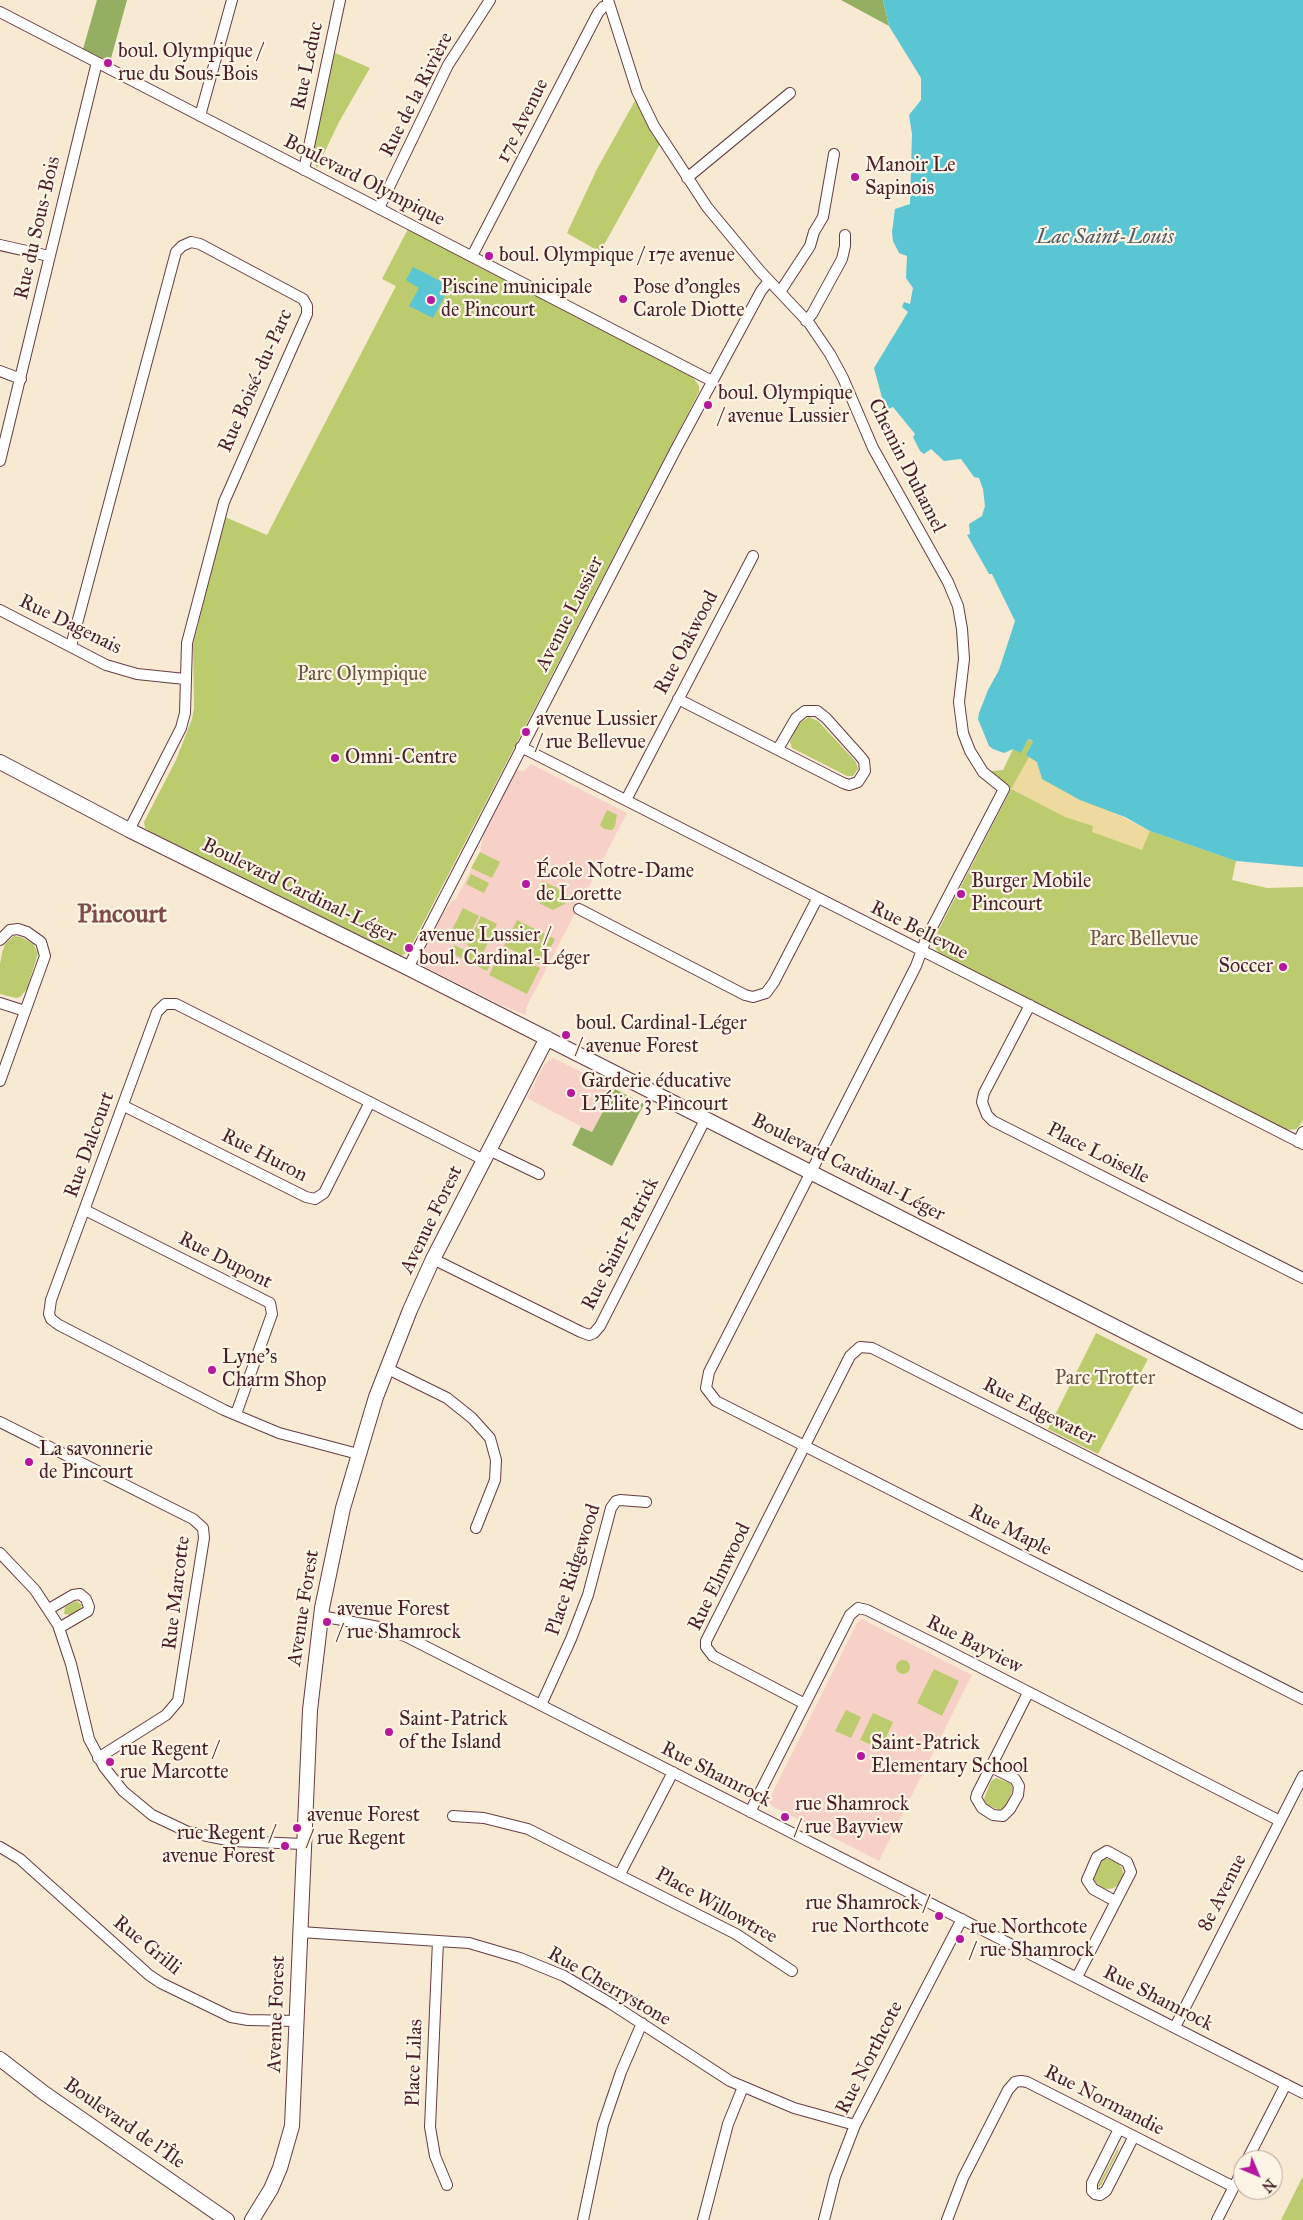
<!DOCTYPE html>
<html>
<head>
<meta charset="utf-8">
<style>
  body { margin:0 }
  #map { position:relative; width:1303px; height:2220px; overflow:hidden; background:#f8e9d2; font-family:"IM FELL Great Primer",serif }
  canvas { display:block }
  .north { position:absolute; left:1233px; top:2150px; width:50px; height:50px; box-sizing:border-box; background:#fcf5e5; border:1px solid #b59f9b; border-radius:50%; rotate:135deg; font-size:14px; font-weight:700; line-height:20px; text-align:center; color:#4a1f2b }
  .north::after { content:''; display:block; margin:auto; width:18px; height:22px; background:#b5179e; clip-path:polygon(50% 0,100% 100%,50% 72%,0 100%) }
</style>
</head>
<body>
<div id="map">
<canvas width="1303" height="2220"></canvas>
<div class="north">N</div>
</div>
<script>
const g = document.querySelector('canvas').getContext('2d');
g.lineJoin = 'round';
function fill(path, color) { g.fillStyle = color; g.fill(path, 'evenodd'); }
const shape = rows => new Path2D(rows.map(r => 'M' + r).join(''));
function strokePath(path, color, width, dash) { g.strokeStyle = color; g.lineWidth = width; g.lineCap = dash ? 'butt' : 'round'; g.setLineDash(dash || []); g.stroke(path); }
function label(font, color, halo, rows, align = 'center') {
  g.font = font + ' "IM FELL Great Primer",serif'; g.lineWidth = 4.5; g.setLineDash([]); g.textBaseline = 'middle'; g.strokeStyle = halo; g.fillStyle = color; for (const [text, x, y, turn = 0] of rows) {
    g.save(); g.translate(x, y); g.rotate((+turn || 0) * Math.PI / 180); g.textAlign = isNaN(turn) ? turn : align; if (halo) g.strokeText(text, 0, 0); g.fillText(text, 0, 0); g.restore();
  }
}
const built = shape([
  [531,764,627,813,526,1008,526,1015,503,1006,425,967,420,958,435,928,450,903,456,899,480,852,485,827,515,770,524,771],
  [553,1058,615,1089,592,1132,527,1098,545,1064],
  [862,1619,972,1675,879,1861,772,1806,768,1802,857,1623]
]);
const green = shape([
  [333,52,370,68,339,122,317,168,312,159],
  [636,99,653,136,660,144,600,252,567,233,597,169],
  [408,229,692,376,699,386,699,392,408,952,399,957,151,832,145,828,144,822,176,760,192,719,194,708,193,645,225,517,267,535,396,286,382,279],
  [809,717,818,721,856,762,858,769,853,776,847,776,792,748,790,742,798,724],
  [1028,739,1033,742,1040,775,1049,785,1150,831,1236,861,1232,880,1267,888,1303,887,1303,1120,1297,1129,1285,1130,952,962,943,956,936,949,934,939,1011,789,991,771,1003,770,1013,749],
  [607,810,617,815,615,826,612,830,604,829,600,825],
  [480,852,500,862,492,878,471,868],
  [471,874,489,883,484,893,466,884],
  [543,881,557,888,568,897,565,904,553,910,539,903,539,888],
  [463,908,479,916,465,944,449,936],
  [481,916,497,924,483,953,467,945],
  [517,920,555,939,542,965,504,946],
  [14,936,21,937,33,944,38,953,27,989,20,997,16,998,0,994,0,964,2,953,5,944],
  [454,945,491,963,487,971,451,953],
  [502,949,540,968,527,994,489,975],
  [1096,1333,1148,1359,1098,1454,1048,1429],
  [76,1601,82,1605,80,1609,70,1615,64,1614,65,1607],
  '896 1667a7 7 0 1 1 14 0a7 7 0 1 1-14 0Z',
  [934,1669,959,1681,942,1716,917,1703],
  [846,1710,861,1717,851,1738,835,1731],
  [873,1713,893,1722,881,1749,860,1740],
  [996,1778,1010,1783,1013,1789,1006,1806,1000,1810,987,1805,984,1799,991,1781],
  '1093 1874a15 15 0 1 1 30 0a15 15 0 1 1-30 0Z',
  [1119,2146,1118,2152,1100,2187,1098,2186],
  [1303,2176,1303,2220,1281,2220]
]);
const forest = shape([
  [97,0,127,0,110,62,83,49],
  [841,0,883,0,889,26],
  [615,1089,644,1104,612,1166,572,1145,581,1127,592,1132]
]);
const sand = shape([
  [1029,757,1037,762,1040,775,1150,831,1142,850,1092,832,1093,826,1065,817,1011,789]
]);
const water = shape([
  [883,0,1303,0,1303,867,1236,861,1150,831,1125,817,1080,800,1042,779,1037,762,1026,755,1033,742,1031,740,1028,739,1021,753,1013,749,1004,753,993,749,989,746,978,719,979,713,988,690,999,670,1015,621,992,574,989,574,967,535,970,534,969,524,982,516,985,506,983,489,979,478,974,477,961,459,944,461,931,449,924,454,920,451,913,437,915,434,893,407,888,409,884,405,874,368,908,312,902,307,904,302,910,304,913,288,906,278,907,256,899,253,893,241,892,232,895,209,910,204,912,134,909,115,921,100,921,78,889,26],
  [413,267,450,286,433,318,409,306,419,288,406,280]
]);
const street = shape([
  [608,0,637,91,654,126,707,207,760,271,809,323,830,354,843,378,873,448,948,582,958,606,962,629,964,659,959,702,963,733,970,751,983,772,1004,789,926,939,916,966,709,1372,706,1388,716,1401,1303,1699],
  [0,12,712,381],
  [200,116,232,0],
  [304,170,340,0],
  [687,178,790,93],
  [379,208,448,65,490,0],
  [0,245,49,256],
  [472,256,598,13,603,7,609,5],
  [780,292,810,246,814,232,823,217,834,154],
  [806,321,812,314,842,259,845,246,845,235],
  [0,371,21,379],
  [0,461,97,62],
  [0,610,106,665,137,674,185,679],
  [71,646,176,252,182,246,191,242,200,244,303,299,307,306,307,314,224,502,187,643,185,713,181,728,129,830],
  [678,699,843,783,849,785,858,782,865,771,864,761,860,756,826,718,817,711,805,711,796,718,778,749],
  [521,747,1303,1144],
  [626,800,753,556],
  [579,909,745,995,753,997,766,993,774,982,817,899],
  [0,940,10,930,18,929,27,932,41,942,45,956,0,1081],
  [408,968,676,449,761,291,769,281],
  [0,1003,25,1011],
  [1030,1005,984,1093,982,1102,987,1115,993,1121,1303,1278],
  [124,1106,306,1197,315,1199,324,1193,370,1102],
  [1298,1142,1303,1132],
  [489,1150,539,1174],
  [85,1210,270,1303,272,1314,236,1414],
  [433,1259,581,1332,589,1335,594,1333,600,1326,706,1118],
  [386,1368,447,1398,472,1418,490,1438,496,1460,495,1480,476,1528],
  [0,1422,193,1519,203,1528,204,1538,178,1701,166,1715,98,1758],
  [358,1454,279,1433,224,1410,59,1325,51,1319,49,1314,51,1300,157,1012,165,1004,176,1004,484,1160],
  [0,1553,35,1590,58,1625,71,1664,89,1739,104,1767,123,1791,152,1815,188,1832,232,1841,303,1844],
  [49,1609,73,1595,80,1594,86,1599,89,1607,88,1611,59,1628],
  [321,1616,384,1628,407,1637,1303,2093],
  [805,1704,713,1656,706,1647,706,1641,850,1356,860,1347,872,1348,1303,1566],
  [541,1705,571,1639,588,1595,611,1508,616,1501,620,1500,646,1502],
  [991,1767,1015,1779,1019,1786,1018,1795,1010,1809,1003,1816,993,1815,982,1808,976,1798,977,1794,1028,1693],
  [750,1812,850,1615,858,1608,867,1610,935,1644,1280,1821],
  [453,1816,484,1818,528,1829,736,1934,792,1971],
  [0,1847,20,1859,149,1975,161,1983,231,2017,248,2020,297,2021],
  [620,1874,673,1772],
  [300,1932,469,1943,520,1958,564,1976,610,2003,730,2081,794,2108,855,2125],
  [438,1941,430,2127,435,2156,447,2185],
  [1077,1977,1131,1872,1127,1862,1107,1851,1097,1857,1087,1880,1093,1889,1115,1901],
  [1175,2027,1303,1776],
  [1119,2129,1092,2183,1092,2191,1095,2194,1100,2195,1106,2191,1134,2136],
  [1247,2160,1286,2084],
  [583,2220,603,2125,621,2072,642,2023],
  [703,2220,728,2124,743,2087],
  [824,2220,835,2177,855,2125,962,1919],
  [947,2220,963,2178,1008,2090,1015,2082,1021,2081,1027,2082,1234,2187],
  [1217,2220,1243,2169]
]);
const secondary = shape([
  [0,762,129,830,408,968,1303,1422],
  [0,2059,44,2093,227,2220],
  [252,2220,271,2189,280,2168,292,2126,310,1710,322,1608,343,1508,376,1397,410,1310,433,1259,547,1038]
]);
const markers = [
  [108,63,5,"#b5179e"],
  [855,177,5,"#b5179e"],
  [489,256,5,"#b5179e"],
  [623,299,5,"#b5179e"],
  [431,300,5,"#b5179e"],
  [708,405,5,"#b5179e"],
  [526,732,5,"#b5179e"],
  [335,758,5,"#b5179e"],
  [526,884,5,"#b5179e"],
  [961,894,5,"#b5179e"],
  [409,948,5,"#b5179e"],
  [1283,967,5,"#b5179e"],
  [566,1035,5,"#b5179e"],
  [571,1093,5,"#b5179e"],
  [212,1370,5,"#b5179e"],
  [29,1462,5,"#b5179e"],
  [327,1622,5,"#b5179e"],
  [389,1732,5,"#b5179e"],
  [861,1756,5,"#b5179e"],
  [110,1762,5,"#b5179e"],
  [785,1817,5,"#b5179e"],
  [297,1828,5,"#b5179e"],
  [285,1846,5,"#b5179e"],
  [939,1916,5,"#b5179e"],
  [960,1939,5,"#b5179e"]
];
const poiNames = [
  ["boul. Olympique /",118,52],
  ["rue du Sous-Bois",118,75],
  ["Manoir Le",865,166],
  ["Sapinois",865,189],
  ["boul. Olympique / 17e avenue",499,256],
  ["Piscine municipale",441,288],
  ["de Pincourt",441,311],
  ["Pose d'ongles",633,288],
  ["Carole Diotte",633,311],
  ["boul. Olympique",718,394],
  ["/ avenue Lussier",718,417],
  ["avenue Lussier",536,720],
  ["/ rue Bellevue",536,743],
  ["Omni-Centre",345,758],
  ["École Notre-Dame",536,872],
  ["de Lorette",536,895],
  ["Burger Mobile",971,882],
  ["Pincourt",971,905],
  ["avenue Lussier /",419,936],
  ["boul. Cardinal-Léger",419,959],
  ["Soccer",1273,967,"right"],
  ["boul. Cardinal-Léger",576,1024],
  ["/ avenue Forest",576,1047],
  ["Garderie éducative",581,1082],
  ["L'Élite 3 Pincourt",581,1105],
  ["Lyne's",222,1358],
  ["Charm Shop",222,1381],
  ["La savonnerie",39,1450],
  ["de Pincourt",39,1473],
  ["avenue Forest",337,1610],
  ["/ rue Shamrock",337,1633],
  ["Saint-Patrick",399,1720],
  ["of the Island",399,1743],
  ["Saint-Patrick",871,1744],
  ["Elementary School",871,1767],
  ["rue Regent /",120,1750],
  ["rue Marcotte",120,1773],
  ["rue Shamrock",795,1805],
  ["/ rue Bayview",795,1828],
  ["avenue Forest",307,1816],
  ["/ rue Regent",307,1839],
  ["rue Regent /",275,1834,"right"],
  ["avenue Forest",275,1857,"right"],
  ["rue Shamrock /",929,1904,"right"],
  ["rue Northcote",929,1927,"right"],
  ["rue Northcote",970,1928],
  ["/ rue Shamrock",970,1951]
];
const streetNames = [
  ["Rue Leduc",308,66,-78],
  ["Rue de la Rivière",417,95,-63],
  ["17e Avenue",523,121,-63],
  ["Boulevard Olympique",364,181,27],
  ["Rue du Sous-Bois",38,228,-77],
  ["Rue Boisé-du-Parc",256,381,-66],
  ["Chemin Duhamel",906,466,63],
  ["Avenue Lussier",570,614,-63],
  ["Rue Dagenais",70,625,26],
  ["Rue Oakwood",687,643,-62],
  ["Boulevard Cardinal-Léger",299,891,26],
  ["Rue Bellevue",919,931,27],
  ["Rue Dalcourt",90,1145,-70],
  ["Place Loiselle",1098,1154,27],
  ["Rue Huron",264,1156,27],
  ["Boulevard Cardinal-Léger",848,1168,27],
  ["Avenue Forest",432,1220,-64],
  ["Rue Saint-Patrick",621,1244,-63],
  ["Rue Dupont",225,1261,27],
  ["Rue Edgewater",1039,1412,27],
  ["Rue Maple",1010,1531,27],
  ["Place Ridgewood",574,1570,-72],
  ["Rue Elmwood",720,1577,-64],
  ["Rue Marcotte",177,1593,-83],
  ["Avenue Forest",304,1608,-81],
  ["Rue Bayview",974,1645,27],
  ["Rue Shamrock",716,1775,27],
  ["8e Avenue",1223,1893,-63],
  ["Place Willowtree",716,1906,29],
  ["Rue Grilli",147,1946,39],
  ["Rue Cherrystone",609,1987,30],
  ["Rue Shamrock",1158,1999,27],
  ["Avenue Forest",277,2014,-88],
  ["Rue Northcote",870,2058,-63],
  ["Place Lilas",415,2063,-88],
  ["Rue Normandie",1104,2101,27],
  ["Boulevard de l'Île",124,2124,35]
];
const parkNames = [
  ["Parc Olympique",362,675],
  ["Parc Bellevue",1144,940],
  ["Parc Trotter",1105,1379]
];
const waterNames = [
  ["Lac Saint-Louis",1105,238]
];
const districtNames = [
  ["Pincourt",122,916]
];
fill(built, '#f7d1c8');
fill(green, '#bbcb6e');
fill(forest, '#94af61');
fill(sand, '#eeda9e');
fill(water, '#5ac6d3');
strokePath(street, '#643d44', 12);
strokePath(secondary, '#643d44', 16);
strokePath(street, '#fff', 10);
strokePath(secondary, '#fff', 14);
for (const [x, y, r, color] of markers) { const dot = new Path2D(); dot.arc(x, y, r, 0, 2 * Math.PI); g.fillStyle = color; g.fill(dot); strokePath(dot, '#fcf5e5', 2); }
label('20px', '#4a1f2b', '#fcf5e5', poiNames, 'left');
label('20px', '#4a1f2b', '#fcf5e5', streetNames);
label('20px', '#6c533f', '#fcf5e5', parkNames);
label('italic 21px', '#505966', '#fcf5e5', waterNames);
label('bold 25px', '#7f4b4d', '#fcf5e5', districtNames);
</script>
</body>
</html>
